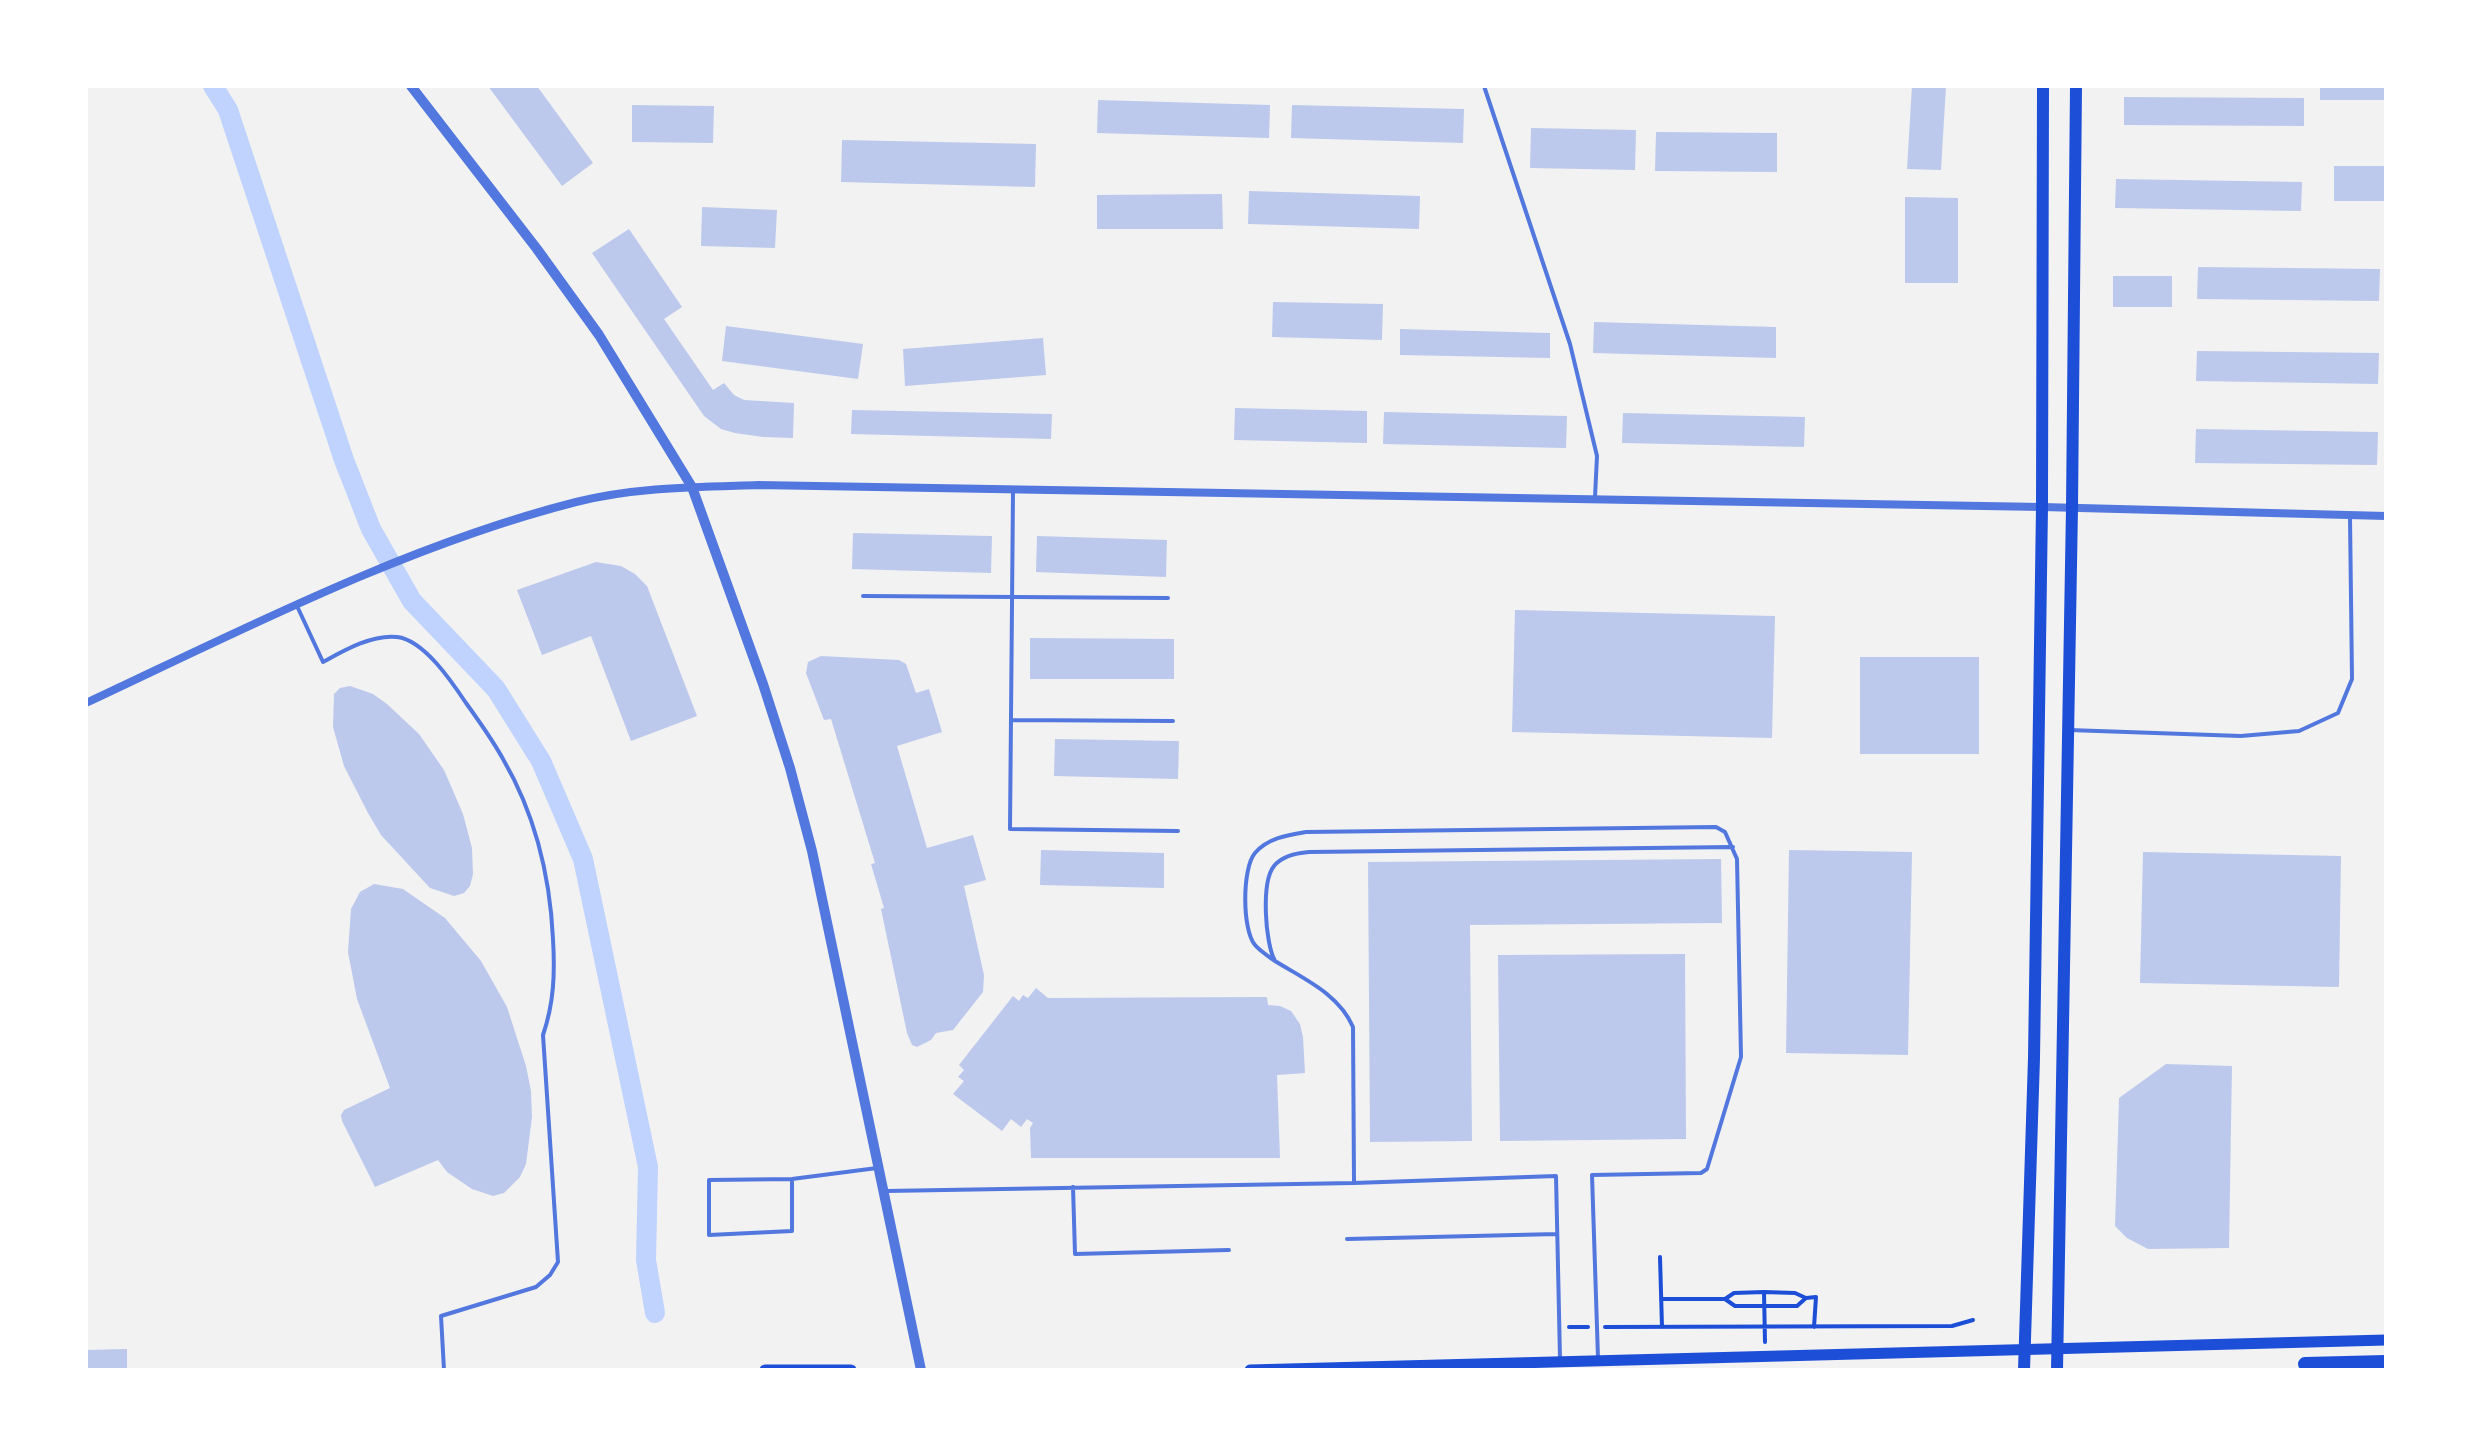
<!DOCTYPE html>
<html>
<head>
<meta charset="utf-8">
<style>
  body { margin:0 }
  #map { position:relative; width:2472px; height:1456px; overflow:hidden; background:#f2f2f2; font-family:"PT Sans",sans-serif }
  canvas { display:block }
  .frame { position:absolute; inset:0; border:88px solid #fff; pointer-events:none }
</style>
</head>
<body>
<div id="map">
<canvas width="2472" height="1456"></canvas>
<div class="frame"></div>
</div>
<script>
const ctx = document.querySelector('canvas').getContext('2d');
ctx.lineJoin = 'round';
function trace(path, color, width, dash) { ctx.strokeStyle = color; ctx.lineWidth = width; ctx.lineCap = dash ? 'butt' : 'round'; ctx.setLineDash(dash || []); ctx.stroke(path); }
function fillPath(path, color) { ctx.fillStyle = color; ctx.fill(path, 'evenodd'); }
trace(new Path2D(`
  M213 86 228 110 344 460 371 529 412 601 496 689 541 761 583 859 648 1167 646 1260 655 1313`), '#bfd3fe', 20);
fillPath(new Path2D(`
  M488 86H537L593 163 562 186Z
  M1912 86H1946L1941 170 1907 169Z
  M2320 86H2386V100H2320Z
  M2124 97 2304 98V126L2124 125Z
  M1098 100 1270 105 1269 138 1097 133Z
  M632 105 714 106 713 143 632 142Z
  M1292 105 1464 109 1463 143 1291 138Z
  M1531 128 1636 130 1635 170 1530 168Z
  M1656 132 1777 133V172L1655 171Z
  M842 140 1036 144 1035 187 841 182Z
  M2334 166H2386V201H2334Z
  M2116 179 2302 182 2301 211 2115 208Z
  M1249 191 1420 196 1419 229 1248 224Z
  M1222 194 1223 229H1097V195Z
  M1905 197 1958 198V283H1905Z
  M702 207 777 210 775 248 701 246Z
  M629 229 682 307 664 319 713 390 724 383 734 395 744 400 794 403 793 438 763 437 735 433 721 429 704 416 592 253Z
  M2198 267 2380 269 2379 301 2197 299Z
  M2113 276H2172V307H2113Z
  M1273 302 1383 304 1382 340 1272 337Z
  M1594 322 1776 327V358L1593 353Z
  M726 326 863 344 858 379 722 361Z
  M1400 329 1550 333V358L1400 355Z
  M1043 338 1046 375 905 386 903 349Z
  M2197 351 2379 353 2378 384 2196 381Z
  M1235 408 1367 411V443L1234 440Z
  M852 410 1052 414 1051 439 851 434Z
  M1384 412 1567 416 1566 448 1383 444Z
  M1623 413 1805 417 1804 447 1622 443Z
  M2196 429 2378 432 2377 465 2195 463Z
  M853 533 992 536 991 573 852 569Z
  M1037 536 1167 540 1166 577 1036 572Z
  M596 562 621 566 635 574 647 586 697 716 631 741 591 636 542 655 517 590Z
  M1515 610 1775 616 1772 738 1512 732Z
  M1030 638 1174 639V679H1030Z
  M821 656 899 660 906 664 916 693 929 689 942 732 897 746 927 848 973 835 986 880 964 886 984 975 983 992 953 1030 936 1033 931 1040 917 1047 912 1045 907 1033 881 909 884 908 871 864 875 863 831 719 824 720 806 673 808 662Z
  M1860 657H1979V754H1860Z
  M350 686 373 694 387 704 419 734 444 770 463 814 472 848 473 874 470 886 464 893 454 896 430 888 381 835 368 813 344 766 333 727 334 694 340 688Z
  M1055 739 1179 741 1178 779 1054 776Z
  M1041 850 1164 853V888L1040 885Z
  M1789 850 1912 852 1908 1055 1786 1053Z
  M2143 852 2341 856 2339 987 2140 983Z
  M1721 859 1722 923 1470 925 1472 1141 1370 1142 1368 862Z
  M374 884 403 889 445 918 481 961 507 1007 526 1066 531 1091 532 1117 526 1164 520 1177 504 1193 493 1196 472 1189 447 1172 438 1160 375 1187 342 1121 341 1115 344 1110 390 1088 357 999 348 952 351 909 360 892Z
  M1685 954 1686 1139 1500 1141 1498 955Z
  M1036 988 1048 998 1267 997 1268 1005 1280 1006 1291 1011 1300 1024 1303 1037 1305 1073 1277 1075 1280 1158H1031L1030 1128 1033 1123 1027 1119 1021 1127 1011 1119 1002 1131 953 1094 964 1081 958 1077 964 1070 959 1065 1013 996 1019 1001 1023 995 1028 998Z
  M2166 1064 2232 1066 2229 1248 2148 1249 2127 1238 2115 1226 2119 1098Z
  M127 1349V1370H86V1350Z`), '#bdc9ec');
trace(new Path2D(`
  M1660 1257 1662 1327
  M1764 1292 1795 1293 1806 1298 1797 1306H1735L1725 1299 1734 1293Z
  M1764 1292 1765 1342
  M1806 1298 1816 1297 1814 1327
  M1661 1299H1725
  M1569 1327H1588
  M1605 1327 1952 1326 1973 1320`), '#1d4ed8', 4);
trace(new Path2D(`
  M1484 86 1570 344 1597 456 1595 497
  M1013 492 1010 829 1178 831
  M863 596 1168 598
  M297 606 323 662C343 651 372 634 397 637 424 640 452 682 466 703 479 721 492 739 503 759 535 814 550 876 553 939 555 973 554 1003 543 1035L558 1262 550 1275 536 1287 441 1316 444 1370
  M1011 720 1173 721
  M2069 730 2241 736 2299 731 2338 713 2352 679 2350 517
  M1275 961C1268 956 1260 951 1255 945 1242 930 1242 868 1255 853 1268 838 1288 835 1306 832L1716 827 1725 832 1737 859 1741 1057 1707 1169 1701 1173 1592 1175 1598 1358
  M792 1179V1231L709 1235V1180L792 1179 877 1168
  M1073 1187 1075 1254 1229 1250
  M886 1191 1354 1183
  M1347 1239 1557 1234
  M1560 1358 1556 1176 1354 1183 1353 1027C1339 994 1304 979 1275 961 1265 943 1261 882 1274 866 1282 856 1297 853 1309 852L1733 847`), '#5277de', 4);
trace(new Path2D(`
  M86 703C244 629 407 545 576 502 635 487 698 487 758 485L2042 507 2386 516`), '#5277de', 8);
trace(new Path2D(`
  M411 86 537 249 599 335 692 487 763 684 790 768 812 851 921 1370`), '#5277de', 10);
trace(new Path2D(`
  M765 1370H851
  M1250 1370 2386 1340`), '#1d4ed8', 11);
trace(new Path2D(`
  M2024 1370 2034 1058 2042 507 2043 86
  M2057 1370 2072 508 2076 86`), '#1d4ed8', 12);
trace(new Path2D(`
  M2305 1364 2386 1362`), '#1d4ed8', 14);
</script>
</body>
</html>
